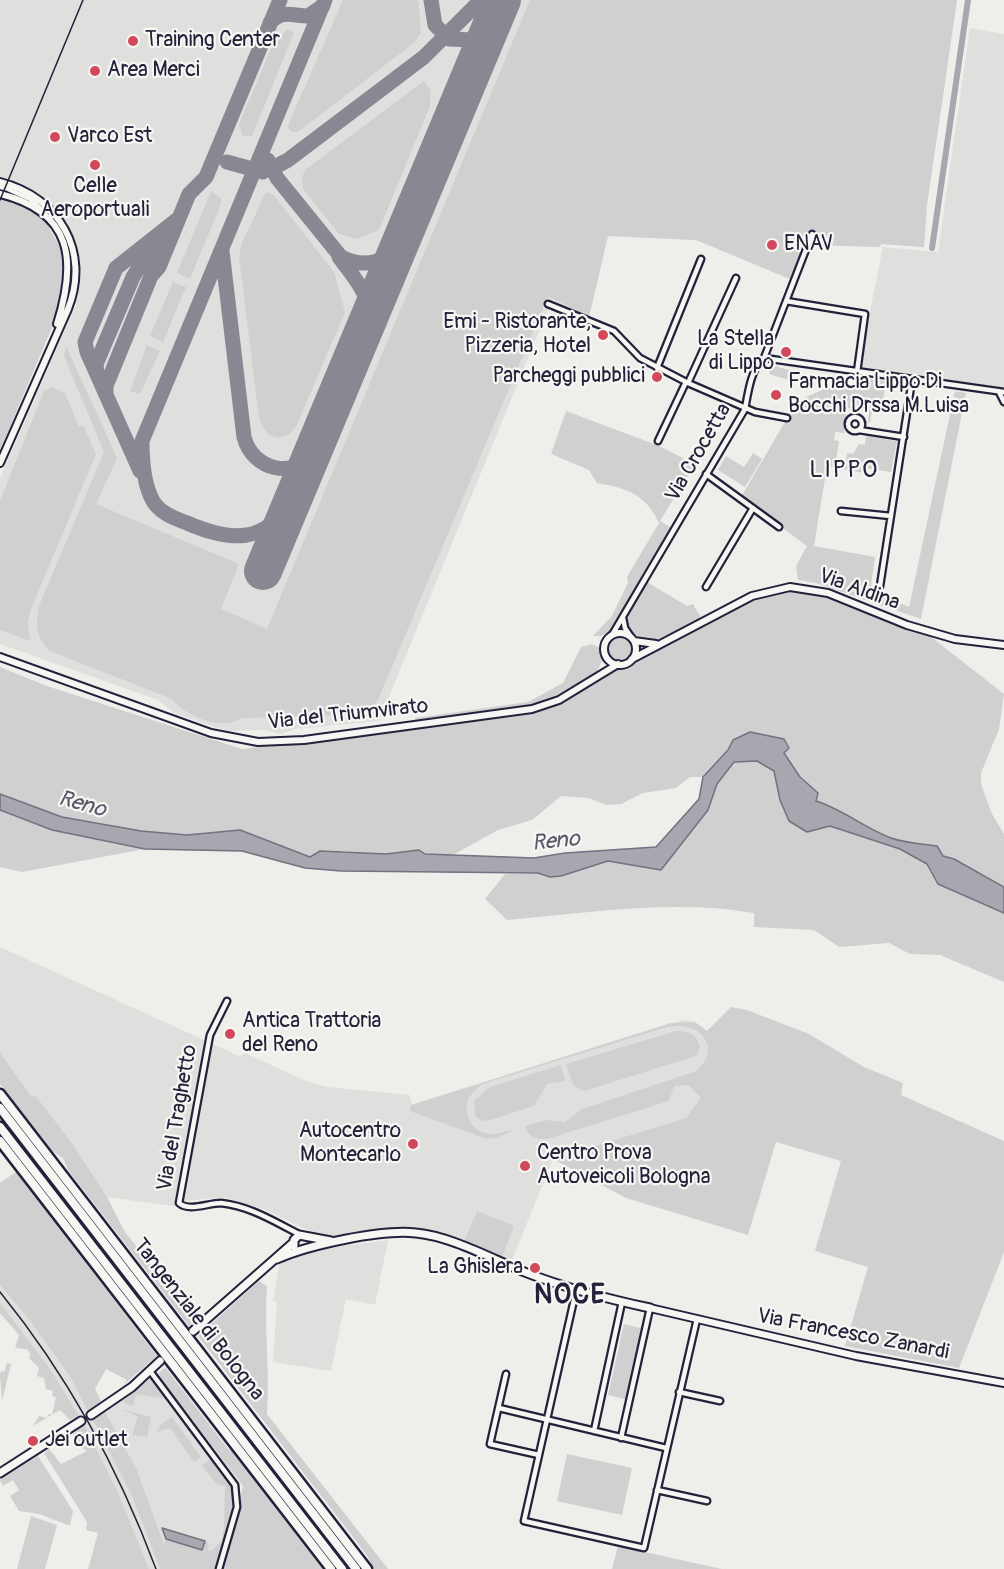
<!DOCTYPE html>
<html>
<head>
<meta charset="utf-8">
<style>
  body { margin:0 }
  canvas { display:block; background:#eeeeeb }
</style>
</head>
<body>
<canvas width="1004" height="1569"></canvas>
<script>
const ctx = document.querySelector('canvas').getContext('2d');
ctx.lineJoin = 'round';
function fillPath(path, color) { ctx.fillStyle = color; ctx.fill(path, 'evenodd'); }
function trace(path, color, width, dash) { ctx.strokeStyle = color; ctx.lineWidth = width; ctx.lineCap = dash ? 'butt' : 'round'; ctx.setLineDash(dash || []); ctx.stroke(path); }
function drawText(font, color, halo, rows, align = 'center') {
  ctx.font = font + ' Pangolin,sans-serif'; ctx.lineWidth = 4.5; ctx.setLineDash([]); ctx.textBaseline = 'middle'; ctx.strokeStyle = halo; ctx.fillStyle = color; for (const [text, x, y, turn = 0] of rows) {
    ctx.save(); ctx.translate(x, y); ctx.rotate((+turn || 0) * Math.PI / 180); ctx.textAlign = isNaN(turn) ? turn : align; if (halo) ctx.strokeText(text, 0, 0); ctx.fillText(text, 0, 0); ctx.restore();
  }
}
fillPath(new Path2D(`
  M0 0H957L927 205 924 247 881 244 880 247 816 245 819 237 811 233 790 279 696 240 608 236 589 317 552 300 379 721 295 729 281 734 265 730 229 731 215 727 174 713 158 700 0 644V478L76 305 81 272 75 241 57 210 40 194 0 179Z
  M970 28 1004 34V390L858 370 883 247 938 252Z
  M0 947 239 1056 245 1053 306 1081 328 1087 410 1095 412 1105 684 1020 695 1022 707 1031 713 1076 694 1111 687 1118 553 1159 512 1260 435 1231 417 1228H384L334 1236 318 1235 263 1209 225 1197 184 1201 173 1206 107 1197 72 1143 35 1095 32 1098 0 1053Z
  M388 1240 375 1305 346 1299 331 1371 273 1362 277 1302 273 1301 279 1266 286 1259 315 1250Z
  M0 1268 98 1403 88 1411 93 1420 108 1417 105 1412 150 1379 225 1477V1520L214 1569H135L80 1431 84 1425 79 1416 69 1420 44 1371 8 1320 0 1313Z`), '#dfdfde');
fillPath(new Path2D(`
  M343 0H418L421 32 415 42 298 132H292L288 128 289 123Z
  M530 0H957L927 205 924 247 881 244 880 247 816 245 819 237 811 233 790 279 696 240 608 236 589 317 548 296 378 700 371 708 358 715 241 718C222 732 186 716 172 699L50 651C36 636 35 626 39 606L104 452 64 356 66 346 117 458 96 504 239 564 221 609 267 629Z
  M287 29 294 33 252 136H243L239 126 241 119 271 49Z
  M424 81 430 89V106L379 230 357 239 339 234 303 189 302 177 306 169Z
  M211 191 221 198V204L190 279 177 273Z
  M266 192 273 194 334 272 345 312 296 427C282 445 265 439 259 418L239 257 241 245Z
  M0 197 32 208 44 219 61 249 64 284 56 318 0 450Z
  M173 282 186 287 163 342 150 336Z
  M147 345 160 351 140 394 130 391Z
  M772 365 795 372 792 381 769 374Z
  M861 378 900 383 905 391 885 388 882 408 873 407 870 422H868L869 411 847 408 844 433 835 432 834 440 839 441 836 460 846 462 847 453 853 454 859 444 865 445 866 436 897 441 891 472 865 468 864 473 827 466 814 546 875 557 871 585 884 592V596L909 607 955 391 966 393 921 619 816 583 798 580 796 566 807 546 741 497 789 415 791 404 833 385 859 389Z
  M52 387 65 393 79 427 83 425 96 454 31 609 28 622 30 641 0 630V501L44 391Z
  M566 411 659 446 695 464 660 521 670 527 668 531 638 582 615 628 601 636H593L612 616 628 583 627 577 659 523C646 494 626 488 597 483L589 470 551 454Z
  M753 453 762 459 745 487 718 470 726 456 744 467Z
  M647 582 687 606 693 604 700 616 699 621 656 640 638 639 628 628V616Z
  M771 587H800L833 594 912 622 1004 694 999 729 981 773V784L992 814 1004 834V887L954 859 943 856 937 846C922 844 905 843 891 838 864 828 842 809 816 801L818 793 800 777 784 753 733 740 728 750 703 777H690L676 788 643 793 621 804 607 805 588 798 561 796 532 820 498 830 453 855 425 854 419 850 386 854 342 851 310 857 240 830 187 835 141 831 62 817 0 794V667L47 686 242 749 522 714 549 708 612 672 629 666 724 607Z
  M608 648a12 12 0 1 1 24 0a12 12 0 1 1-24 0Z
  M592 644 600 648 603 658 597 672 541 704 415 721V718L528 702 563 683 581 647Z
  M757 761 774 771 780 800 807 832 830 826 900 849 927 864 938 884 1004 912V982L940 955 910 954 889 943 839 947 814 930 754 927V913C673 899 588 913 507 920L485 899 505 874 538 873 550 877 608 861 661 870 708 810 717 784 734 762Z
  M0 810 52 830 145 849 22 872 0 867Z
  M731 1007 747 1010 809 1034 864 1067 903 1083 901 1095 1004 1141V1252L959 1368 845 1346 868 1267 815 1251 841 1161 776 1142 748 1235 626 1198 553 1159 686 1118 701 1098 689 1085 674 1086 669 1101 547 1139C537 1140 528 1137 525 1126L547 1120 565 1122 582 1109 694 1072C725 1050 700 1019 667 1027L482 1084 469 1097C462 1113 471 1132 490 1134 498 1134 506 1131 514 1130L496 1138 487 1139 410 1111 411 1105 671 1023 695 1022 707 1031Z
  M676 1031C688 1030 698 1035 700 1048L696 1056 584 1091 573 1085 566 1064Z
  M0 1053 32 1097 35 1095 72 1143 107 1197 125 1232 197 1321 189 1326 68 1170 63 1158 52 1151 0 1084Z
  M561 1065 565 1081 547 1084 534 1106 487 1121 480 1120 475 1116 474 1101 490 1087Z
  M16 1172 157 1356 121 1387 127 1380 106 1369 95 1389 101 1401 88 1411 70 1376 25 1314 0 1285V1183Z
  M477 1211 514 1226 502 1257 464 1242Z
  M259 1281 267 1286C264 1329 270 1371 267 1414L388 1569H374L366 1554 198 1336Z
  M0 1303 48 1366 79 1416 70 1420 60 1410 33 1426 39 1416 47 1418 48 1414 52 1415 56 1397 52 1396 53 1391 46 1389 44 1378 37 1376 39 1368 29 1358 30 1353 27 1349 15 1348 19 1335 0 1313Z
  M624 1324 644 1329 628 1400 608 1395Z
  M7 1363 11 1364 2 1401 0 1375 1 1371 4 1372Z
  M165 1367 229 1450 231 1449 323 1569H222L243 1486 161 1379 159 1373Z
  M150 1379 166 1399 136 1394 133 1406 125 1403 124 1400Z
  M122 1409 151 1417 147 1437 132 1435 138 1417Z
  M105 1412 136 1468 164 1545 166 1539 202 1550 205 1541 209 1543 208 1551H211L221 1541 224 1526 225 1486 216 1484 202 1465 212 1458C219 1467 227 1476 231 1486 239 1506 222 1548 215 1569H160L132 1496 93 1420Z
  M172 1417 201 1457 194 1462 170 1428 157 1432 160 1425Z
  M84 1425 117 1490 149 1569H88L98 1533 86 1530 87 1523 84 1517 44 1453 49 1449 61 1464 87 1451 82 1448 73 1434Z
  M567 1454 632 1468 622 1515 557 1501Z
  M38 1456 73 1511 70 1526 39 1514 19 1511 10 1496 19 1490 13 1480 3 1486 0 1480Z
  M31 1516 57 1525 45 1569H17Z
  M618 1546 717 1568 722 1569H612Z`), '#d0d0d1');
const water = new Path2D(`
  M750 732 784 739 789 748 784 753 800 777 818 793 816 801C842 809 865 828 891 838 905 843 922 844 937 846L943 856 954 859 1004 887V913L938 884 927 864 900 849 830 826 807 832 789 821 780 800 774 771 757 761 734 762 717 784 708 810 661 870 608 861 561 876 550 877 538 873 341 871 305 868 242 851 145 849 52 830 0 810V794L62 817 141 831 187 835 240 830 310 857 320 851 386 854 419 850 425 854 534 858 565 853 656 847 699 799 703 777 728 750 733 740Z
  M162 1528 205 1541 202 1550 166 1539Z`);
fillPath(water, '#a7a7af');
trace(water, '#727281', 1.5);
trace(new Path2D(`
  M932 248 968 0`), '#a7a7af', 6);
trace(new Path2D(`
  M431 0 435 25 449 39 474 40 492 24
  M270 23C282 9 292 16 308 16L323 6
  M268 160 277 178 341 257C365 269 389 263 402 239
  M227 162 263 172
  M255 171 271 169 288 160 424 57 481 0
  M222 251 244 437C252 470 297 482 314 449
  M339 257C355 279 374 297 366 325
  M97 373 96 364 133 277 138 269 167 246
  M106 395V386L151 276 159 267 189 194 206 177 280 0
  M140 471 87 352 85 342 116 268 178 219
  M293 501C263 544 231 542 187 523 174 518 160 513 153 501 144 485 142 459 142 441L325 0`), '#888893', 15);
trace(new Path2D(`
  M263 571 502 0`), '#888893', 38);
const minor = new Path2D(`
  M0 187 10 189
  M8 189 30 199 43 211
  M786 301 865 314 857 372
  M548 304 614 331 640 358 688 383 755 412 787 418
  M764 358 1004 392
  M657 368 701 259
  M688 383 736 278
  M999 392 1004 402
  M848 424a7 7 0 1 1 14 0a7 7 0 1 1-14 0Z
  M859 430 904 437
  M658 441 686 382
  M706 474 779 527
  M841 511 891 516
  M880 586 912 380
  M706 587 753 508
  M623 618 625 628 631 637
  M612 635 745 409C748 393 751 368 764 358L812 234
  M227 1001 210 1035 179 1203C189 1212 208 1203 221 1203 250 1206 275 1222 301 1235
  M576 1291 524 1521 644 1548 697 1319
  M150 1371 235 1485 237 1507 219 1569
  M506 1374 490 1444 539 1455
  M679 1392 720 1401
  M499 1408 666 1448
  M594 1431 622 1302
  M621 1438 650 1308
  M657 1490 707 1501`);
const tertiary = new Path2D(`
  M0 182C59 197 91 251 68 309L0 463
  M0 194C73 212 77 261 57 324
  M604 649a16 16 0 1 1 32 0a16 16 0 1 1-32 0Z
  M634 641 656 644
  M0 657 211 733 258 742 304 740 532 709 559 700 618 664
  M632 659 752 596 790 587 828 593 907 625 955 639 1004 645
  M650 1308 856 1356 1004 1383`);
const secondary = new Path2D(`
  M294 1246V1240L299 1235 331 1241
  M277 1259C308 1245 382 1229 416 1233 451 1236 494 1260 527 1273 568 1289 608 1299 650 1308
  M193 1331 293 1243
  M91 1415 132 1387 160 1361
  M0 1473 81 1421`);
const motorway = new Path2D(`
  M0 1094 367 1569
  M0 1108 356 1569
  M0 1127 342 1569
  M0 1141 331 1569`);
trace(minor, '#22223b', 9);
trace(tertiary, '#22223b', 10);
trace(secondary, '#22223b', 11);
trace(motorway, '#22223b', 13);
trace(minor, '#f6f6f2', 4.5);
trace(tertiary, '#f6f6f2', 6);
trace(secondary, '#f6f6f2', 7);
trace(motorway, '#f6f6f2', 8);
trace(new Path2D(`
  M0 200 83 0
  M0 1292C69 1377 118 1467 156 1569`), '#22223b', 1.5);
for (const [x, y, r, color] of [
  [133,41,6,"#d1495b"],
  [95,71,6,"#d1495b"],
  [55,137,6,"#d1495b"],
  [95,165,6,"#d1495b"],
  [772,245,6,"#d1495b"],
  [603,335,6,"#d1495b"],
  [786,352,6,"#d1495b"],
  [657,377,6,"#d1495b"],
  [776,395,6,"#d1495b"],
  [230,1034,6,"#d1495b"],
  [413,1144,6,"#d1495b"],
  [525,1166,6,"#d1495b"],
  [535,1268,6,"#d1495b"],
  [33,1441,6,"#d1495b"]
]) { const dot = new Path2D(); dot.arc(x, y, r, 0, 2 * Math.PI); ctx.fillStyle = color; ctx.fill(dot); trace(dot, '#f6f6f2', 2); }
drawText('21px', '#22223b', '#f6f6f2', [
  ["Training Center",145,41],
  ["Area Merci",107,71],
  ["Varco Est",67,137],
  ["Celle",95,187,"center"],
  ["Aeroportuali",95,211,"center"],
  ["ENAV",784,245],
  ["Emi - Ristorante,",591,323,"right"],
  ["Pizzeria, Hotel",591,347,"right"],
  ["La Stella",774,340,"right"],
  ["di Lippo",774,364,"right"],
  ["Parcheggi pubblici",645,377,"right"],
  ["Farmacia Lippo Di",788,383],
  ["Bocchi Drssa M.Luisa",788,407],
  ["Antica Trattoria",242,1022],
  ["del Reno",242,1046],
  ["Autocentro",401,1132,"right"],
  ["Montecarlo",401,1156,"right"],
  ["Centro Prova",537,1154],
  ["Autoveicoli Bologna",537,1178],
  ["La Ghislera",523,1268,"right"],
  ["Jei outlet",45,1441]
], 'left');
drawText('21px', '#22223b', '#f6f6f2', [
  ["Via Crocetta",699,453,-60],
  ["Via Aldina",859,590,20],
  ["Via del Triumvirato",348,715,-6],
  ["Via del Traghetto",178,1118,-80],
  ["Tangenziale di Bologna",198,1320,52],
  ["Via Francesco Zanardi",853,1335,11]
]);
drawText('italic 22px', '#575769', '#f6f6f2', [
  ["Reno",82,805,15],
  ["Reno",556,842,-6]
]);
ctx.letterSpacing = '1.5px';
drawText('24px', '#22223b', '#f6f6f2', [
  ["LIPPO",844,471]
]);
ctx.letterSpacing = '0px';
ctx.letterSpacing = '1.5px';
drawText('bold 27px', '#22223b', '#f6f6f2', [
  ["NOCE",570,1296]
]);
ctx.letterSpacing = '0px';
</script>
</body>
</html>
